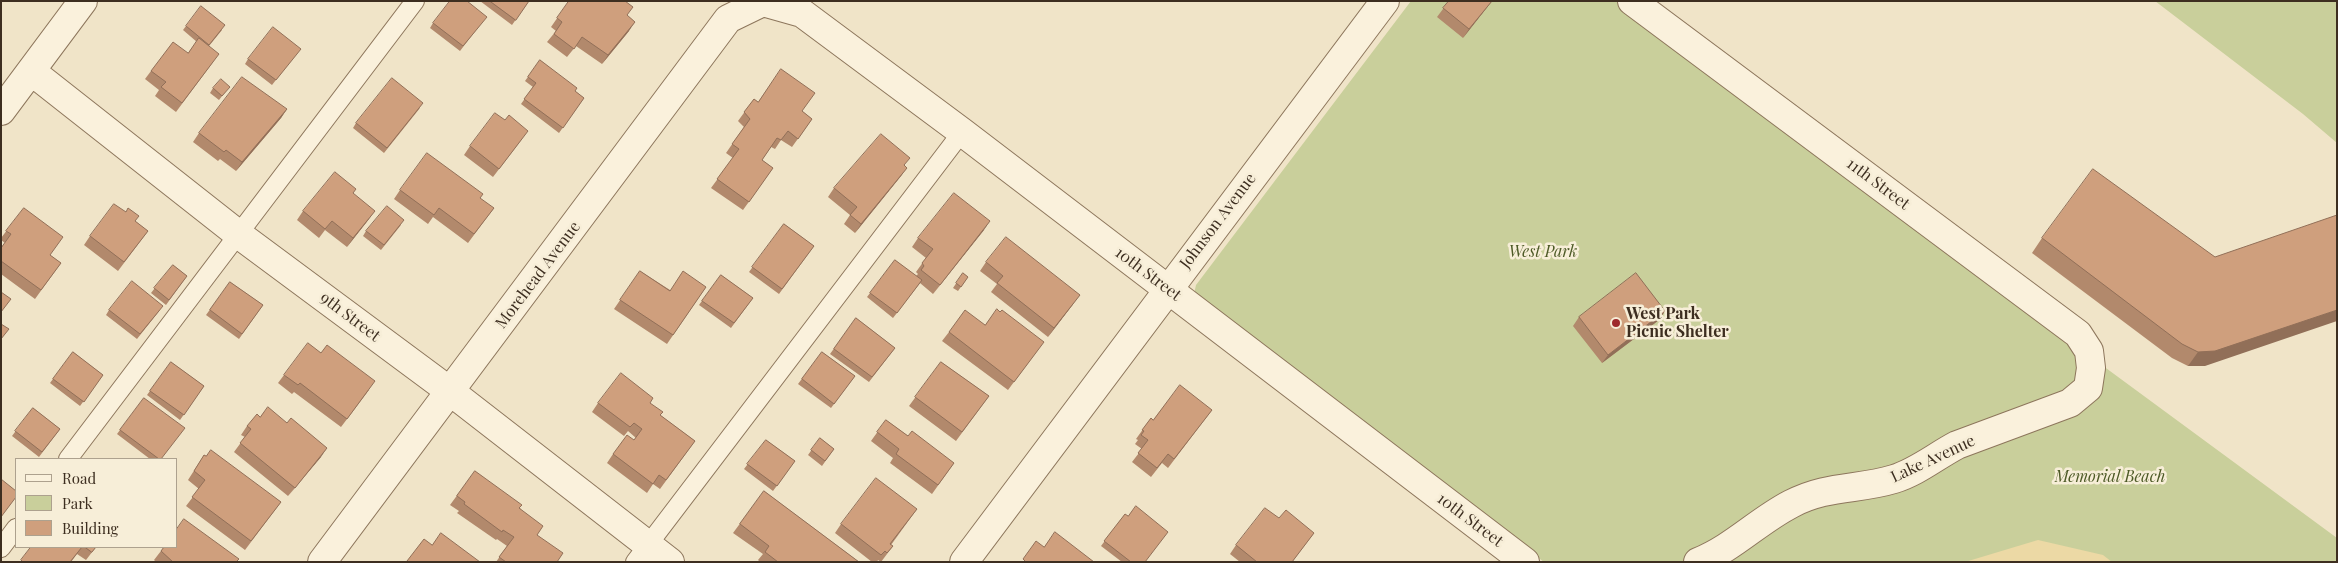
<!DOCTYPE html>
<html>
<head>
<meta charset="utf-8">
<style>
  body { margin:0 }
  #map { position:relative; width:2338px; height:563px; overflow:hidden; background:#f0e4c8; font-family:"Playfair Display",serif }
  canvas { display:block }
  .frame { position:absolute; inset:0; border:2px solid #3d2e20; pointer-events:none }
  .legend { position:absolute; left:15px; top:458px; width:162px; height:90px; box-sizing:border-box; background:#f7eed8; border:1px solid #ada18e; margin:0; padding:6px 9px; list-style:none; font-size:15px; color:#3d2e20 }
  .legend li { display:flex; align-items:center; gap:10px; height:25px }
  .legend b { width:25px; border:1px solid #ada18e }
</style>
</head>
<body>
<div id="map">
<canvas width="2338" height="563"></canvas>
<div class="frame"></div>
<ul class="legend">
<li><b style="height:6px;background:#faf1dc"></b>Road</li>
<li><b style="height:14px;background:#c9cf9b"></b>Park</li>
<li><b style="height:14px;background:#cf9f7d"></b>Building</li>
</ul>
</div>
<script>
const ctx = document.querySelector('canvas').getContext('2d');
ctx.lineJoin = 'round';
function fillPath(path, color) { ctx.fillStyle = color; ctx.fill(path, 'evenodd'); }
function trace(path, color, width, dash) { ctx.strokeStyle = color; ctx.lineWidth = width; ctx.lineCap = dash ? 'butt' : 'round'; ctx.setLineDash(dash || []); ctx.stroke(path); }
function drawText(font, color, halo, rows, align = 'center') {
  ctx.font = font + ' "Playfair Display",serif'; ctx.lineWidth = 5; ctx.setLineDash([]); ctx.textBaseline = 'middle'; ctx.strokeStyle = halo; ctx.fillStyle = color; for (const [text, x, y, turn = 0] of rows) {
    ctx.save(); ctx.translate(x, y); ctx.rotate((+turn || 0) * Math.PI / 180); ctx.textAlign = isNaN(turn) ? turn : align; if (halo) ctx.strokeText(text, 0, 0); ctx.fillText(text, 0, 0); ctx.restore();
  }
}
fillPath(new Path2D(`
  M1411 1H1623L2095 360 2337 538V562H1544L1197 304 1194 294 1196 285Z
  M2155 1H2337V143L2303 114Z`), '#c9cf9b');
fillPath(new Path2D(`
  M2038 540 2103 555 2112 562H1965Z`), '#ecd9a5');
const service = new Path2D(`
  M68 459 415 1
  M1 548 16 528
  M635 562 962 132`);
const minor = new Path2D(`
  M1632 1 2078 334 2089 351 2091 368 2088 388 2070 403 1957 445C1936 456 1917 472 1894 479 1858 490 1827 485 1791 504 1758 521 1733 548 1698 562
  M31 71 238 234 451 392 670 562
  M1 111 83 1
  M322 562 728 19 763 2 802 13 962 132 1525 562
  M964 562 1385 1`);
trace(service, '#8d765c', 20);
trace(minor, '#8d765c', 30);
trace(service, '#faf1dc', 18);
trace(minor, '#faf1dc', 28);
fillPath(new Path2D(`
  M480 1H529L512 25Z
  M569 1 627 15 629 31 602 64 576 46 567 57 547 42 556 31 551 27Z
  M1449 1H1492L1463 38 1437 17Z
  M483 21 460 51 430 28 433 23Z
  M186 26 222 30 209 46 213 62 176 112 155 96 159 90 145 79 151 71 188 53 197 42 183 30Z
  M297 53 272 85 245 64 248 59Z
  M540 60 575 91 584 98 559 133 521 104 533 87 525 81Z
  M213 88 226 91 219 100 210 93Z
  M754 99 758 102 802 111 812 119 792 147 781 140 775 149 771 147 762 160 773 168 743 210 711 188 733 158 726 153 744 127 738 121Z
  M420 108 384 153 353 128 356 123Z
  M287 109 281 118 236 171 220 159 218 161 193 142 199 133Z
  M522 139 493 177 464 155 470 146Z
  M905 166 901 176 855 233 844 224 850 215 828 197 834 188Z
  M400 190 494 208 468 243 433 217 428 224 394 199Z
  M353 193 369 219 347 247 325 230 319 238 297 220 303 211Z
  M24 208 50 255 61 263 35 299 1 274V248L5 243 1 240V238Z
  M135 221 148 231 118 271 84 245 90 236Z
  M784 224 814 246 779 294 749 272Z
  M401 225 381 250 363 236 366 231Z
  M984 230 933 294 920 283 893 318 867 297 895 260 916 276 918 274 916 272 926 258 912 247 918 238Z
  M2042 238 2215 257 2205 366H2188L2172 358 2032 253Z
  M986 262 1074 303 1048 337 991 292 997 284 980 271Z
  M173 265 187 276 166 305 151 293Z
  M640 271 670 290 706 287 667 344 614 309Z
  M963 273 968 277 958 291 953 288Z
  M721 275 753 298 731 328 699 305Z
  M230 282 263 305 239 339 206 315Z
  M109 310H160L137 339 106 315Z
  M1665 311 1659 320 1602 363 1573 326 1579 317Z
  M856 318 895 348 869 382 830 354Z
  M985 325 1037 351 1008 390 942 341 949 332Z
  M73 352 103 375 80 406 50 383Z
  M822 352 855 376 831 408 798 384Z
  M171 362 204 386 180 420 147 395Z
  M941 362 989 396 956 441 909 406Z
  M284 375 369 390 341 427 294 392 292 394 278 383Z
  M144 398 161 459H150L117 434Z
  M598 403H650L660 415 695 441 660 489 653 484 647 493 607 463 613 454 634 440 636 438 628 431 624 436 592 412Z
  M33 408 60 429 39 457 12 436Z
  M1212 410 1168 468 1162 463 1151 477 1132 462 1142 449 1135 444 1138 440 1136 439 1151 418 1153 420Z
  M260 417 287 423 321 457 288 496 234 452 245 437 241 435 247 426Z
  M886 420 908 436 954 463 932 494 890 463 893 458 871 441Z
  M820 438 834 449 822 466 808 455Z
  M766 440 795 461 773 491 744 469Z
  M204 455 281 502 245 550 186 506 199 489 188 480Z
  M475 471 520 508 537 535 557 562H496L507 546 497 539 496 540 457 513 459 511 450 505Z
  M764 491 859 562H760L758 560 763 554 733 533Z
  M917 509 891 545 893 546 881 562 878 560 877 562H872L835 533 841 524Z
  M1125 514 1145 562H1122L1101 546Z
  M1279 518 1314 533 1292 562H1240L1230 554 1236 545Z
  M31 547H96L86 560 77 554 71 562H20Z
  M164 547 237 562H156L154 560Z`), '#b2896c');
fillPath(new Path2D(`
  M1492 1 1463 38 1469 29Z
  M635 22 629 31 602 64 608 55Z
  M287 109 281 118 236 171 242 162Z
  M907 168 901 176 855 233 861 224Z
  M375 211 369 219 347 247 353 238Z
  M990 221 984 230 933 294 940 285Z
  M1080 295 1074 303 1048 337 1054 328Z
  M2337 310V321L2205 366H2188L2198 352Z
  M1665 311 1659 320 1602 363 1608 355Z
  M327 448 321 457 288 496 295 488Z`), '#916f58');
const building = new Path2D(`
  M450 1H467L487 17 463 46 433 23Z
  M490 1H529L516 20Z
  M569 1H625L633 7 627 15 635 22 608 55 582 37 574 49 554 34 562 22 557 18Z
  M1449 1H1492L1469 29 1443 8Z
  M201 6 225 25 209 45 186 26Z
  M273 27 301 49 276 80 248 59Z
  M199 38 219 54 182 103 161 87 166 82 151 71 173 42 188 53Z
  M540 60 577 88 575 91 584 98 563 128 524 99 536 83 528 77Z
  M781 69 815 93 802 111 812 119 798 139 788 131 781 140 777 138 762 160 773 168 749 202 717 179 739 149 732 144 750 119 744 112 754 99 758 102Z
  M242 77 287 109 242 162 226 150 224 152 199 133Z
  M392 78 423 103 387 148 356 123Z
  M221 79 230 87 222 96 213 88Z
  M495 113 505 120 509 115 528 131 499 169 470 146Z
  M881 134 910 158 904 165 907 168 861 224 850 215 857 207 834 188Z
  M427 153 483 194 480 198 494 208 474 234 439 208 434 215 400 190Z
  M2093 169 2215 257 2337 215V310L2215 351 2198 352 2182 344 2042 238Z
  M335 172 356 189 353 193 375 211 353 238 332 221 325 229 303 211Z
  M954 193 990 221 940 285 921 270 924 266 922 263 933 249 918 238Z
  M114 204 126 212 128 208 139 216 135 221 148 231 124 262 90 236Z
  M387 206 404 220 384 245 366 231Z
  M24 208 63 237 50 255 61 263 41 290 1 261V248L11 234 6 231Z
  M784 224 814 246 782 289 752 267Z
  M1006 237 1080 295 1054 328 997 283 1003 276 986 262Z
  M895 260 922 280 897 313 870 293Z
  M173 265 187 276 169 300 154 288Z
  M640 271 670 291 683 271 706 287 673 335 620 300Z
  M963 273 968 277 961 287 956 283Z
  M1636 273 1665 311 1608 355 1579 317Z
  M721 275 753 298 734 323 702 301Z
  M132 281 163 306 140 334 109 310Z
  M230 282 263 305 242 334 210 310Z
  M1 292 11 299 1 312Z
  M997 309 1000 312 1002 310 1044 342 1014 382 949 332 965 310 985 325Z
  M856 318 895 348 872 377 834 349Z
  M1 324 9 329 1 339Z
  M308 343 321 353 327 345 375 381 347 419 300 383 298 385 284 375Z
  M73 352 103 375 84 402 53 379Z
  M822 352 855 376 834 404 802 379Z
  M171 362 204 386 184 415 150 391Z
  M941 362 989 396 962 432 915 397Z
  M621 373 653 398 650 403 663 412 660 415 695 441 666 480 659 475 653 484 613 454 627 435 634 440 642 429 634 423 630 427 598 403Z
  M1180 385 1212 410 1174 459 1168 454 1157 468 1138 453 1148 440 1141 435 1144 431 1142 430 1151 418 1153 420Z
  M144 398 185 428 161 459H159L120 430Z
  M268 407 287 423 291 418 327 448 295 488 240 443 251 429 247 426 257 414 260 417Z
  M33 408 60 429 42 452 15 431Z
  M886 420 908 436 912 431 954 463 938 485 896 454 899 449 877 432Z
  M820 438 834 449 825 461 811 450Z
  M766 440 795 461 777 486 747 464Z
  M211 450 281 502 251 541 192 497 205 480 194 471 204 455 206 456Z
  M475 471 522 505 519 508 543 526 537 535 563 553 557 562H506L499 557 514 537 503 530 502 532 464 504 465 502 457 496Z
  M876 478 917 509 890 544 893 546 887 553 885 551 881 555 841 524Z
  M1 479 16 491V497L1 517Z
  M764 491 859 562H778L765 552 769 546 740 524Z
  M1136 506 1168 532 1145 562H1131L1104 541 1125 514 1128 516Z
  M1265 508 1279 518 1286 510 1314 533 1292 562H1257L1236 545Z
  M184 519 239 559 236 562H173L161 551 164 547H176V530Z
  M1055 532 1094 562H1026L1023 559 1036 541 1044 547Z
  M441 533 480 562H409L407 561 424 539 432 545Z
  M31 547H82L70 562H23L21 560Z
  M85 547H96L92 552Z`);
fillPath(building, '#cf9f7d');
trace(building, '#916f58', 1);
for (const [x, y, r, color] of [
  [1616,323,5,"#9e2a2b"]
]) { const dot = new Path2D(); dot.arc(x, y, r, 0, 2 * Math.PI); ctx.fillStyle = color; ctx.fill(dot); trace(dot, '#f7eed8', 2); }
drawText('16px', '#3d2e20', '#f7eed8', [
  ["11th Street",1878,184,37],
  ["Johnson Avenue",1218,221,-53],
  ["10th Street",1148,274,37],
  ["Morehead Avenue",538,275,-53],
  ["9th Street",350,317,37],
  ["Lake Avenue",1933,459,-25],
  ["10th Street",1470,520,37]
]);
drawText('italic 16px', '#4d5a26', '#f7eed8', [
  ["West Park",1543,252],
  ["Memorial Beach",2110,477]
]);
drawText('bold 16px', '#3d2e20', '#f7eed8', [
  ["West Park",1626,314],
  ["Picnic Shelter",1626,332]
], 'left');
</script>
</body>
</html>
